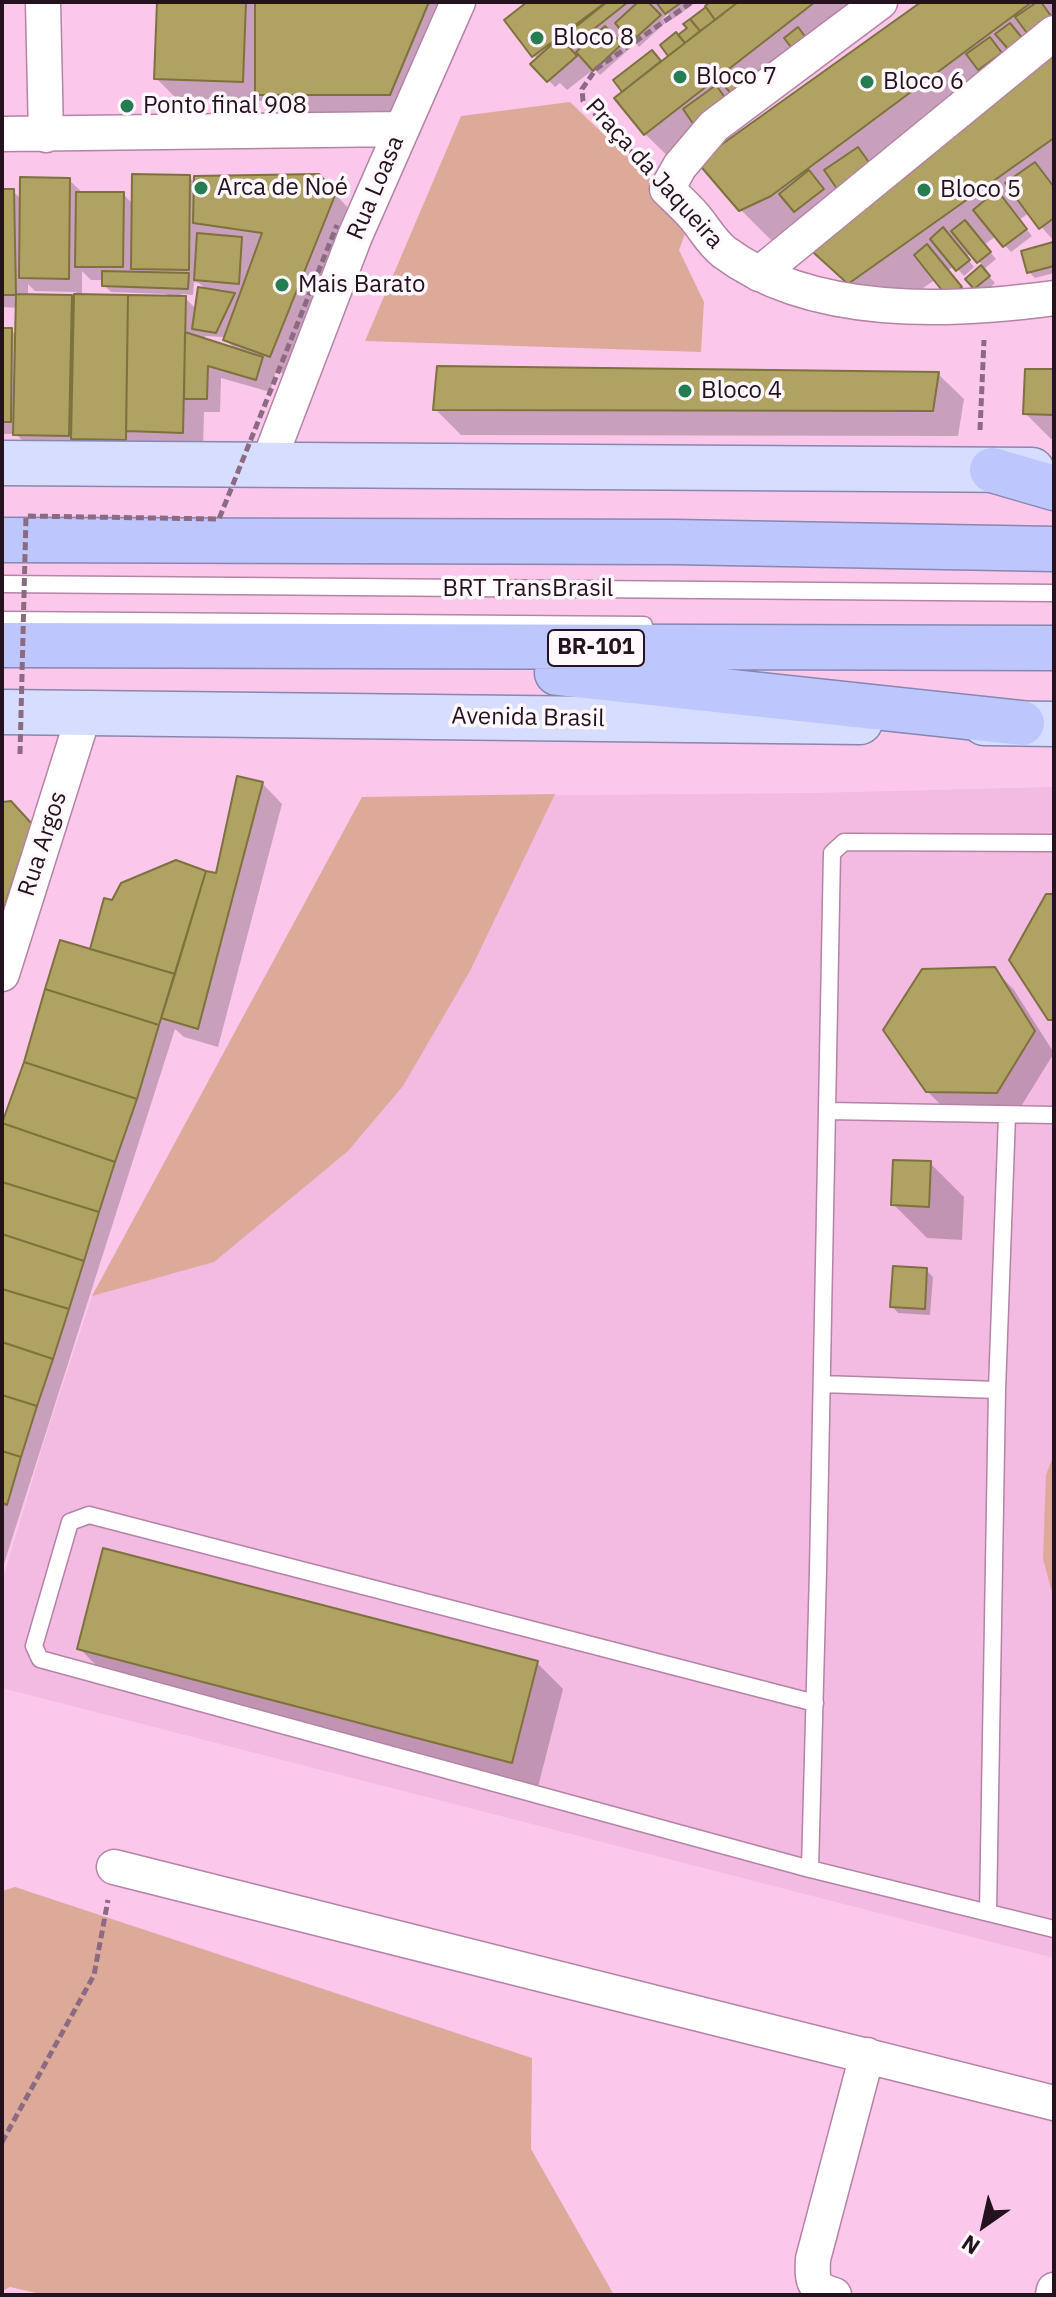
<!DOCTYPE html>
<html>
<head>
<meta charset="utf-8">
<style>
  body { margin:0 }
  #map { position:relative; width:1056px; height:2297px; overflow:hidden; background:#fbc8ec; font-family:"IBM Plex Sans",sans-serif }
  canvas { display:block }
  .frame { position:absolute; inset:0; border:4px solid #24131f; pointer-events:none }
  .north { position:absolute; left:944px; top:2185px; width:80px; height:80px; -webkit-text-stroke:6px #fff9fd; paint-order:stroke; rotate:214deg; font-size:22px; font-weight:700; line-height:32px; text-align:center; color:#24131f }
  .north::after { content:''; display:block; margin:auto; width:28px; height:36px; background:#24131f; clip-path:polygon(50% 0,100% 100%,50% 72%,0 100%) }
</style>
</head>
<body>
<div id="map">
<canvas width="1056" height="2297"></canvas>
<div class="frame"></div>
<div class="north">N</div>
</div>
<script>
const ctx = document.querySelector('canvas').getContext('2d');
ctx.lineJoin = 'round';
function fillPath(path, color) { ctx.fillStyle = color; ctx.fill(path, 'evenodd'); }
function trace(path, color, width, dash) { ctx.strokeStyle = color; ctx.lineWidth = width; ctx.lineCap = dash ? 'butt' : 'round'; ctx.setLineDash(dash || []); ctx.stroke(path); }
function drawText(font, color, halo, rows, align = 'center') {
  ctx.font = font + ' "IBM Plex Sans",sans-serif'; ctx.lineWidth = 7; ctx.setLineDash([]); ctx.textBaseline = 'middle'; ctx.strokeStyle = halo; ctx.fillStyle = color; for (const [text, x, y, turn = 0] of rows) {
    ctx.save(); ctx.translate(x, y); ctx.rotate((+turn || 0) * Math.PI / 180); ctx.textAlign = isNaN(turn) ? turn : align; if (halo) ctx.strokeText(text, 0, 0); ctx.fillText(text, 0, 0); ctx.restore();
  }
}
fillPath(new Path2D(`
  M1054 787V1958L2 1688V1582L43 1445 92 1296 362 797 813 793Z`), '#f3bae2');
fillPath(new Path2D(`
  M570 102 691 218 679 250 704 302 701 352 365 341 461 116Z
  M555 794 470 971 403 1086 348 1151 214 1262 92 1296 362 797Z
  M1054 1454V1600L1043 1559 1046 1475Z
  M15 1887 532 2058 531 2149 614 2295H45L10 2287 2 2291V1891Z`), '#ddaa9a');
fillPath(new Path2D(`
  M159 2H463L416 120H282L264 101 176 98 156 78Z
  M531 2H696L673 19 668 14 662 19 665 23 639 47 633 40 623 48 627 51 600 75 594 69 567 90 560 83 555 87 533 64 538 60 507 20Z
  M714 2H892L679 167 645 134 625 92 616 80 659 59 662 64 672 57 663 46 678 37Z
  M924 2H1054V241L1029 213 1019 220 1032 236 1011 252 996 236 984 245 996 259 983 270 995 283 982 294 968 279 983 266 972 253 966 257 974 267 964 276 955 266 948 270 967 294 936 279 883 316 806 243H774L740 209Z
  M318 176 355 215 290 376 276 371 270 392 221 378 220 412H204L203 452 36 454 16 434H2V330H11L17 336 18 308 2 307V191H13L22 200 69 180 84 194H123L133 204 189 177 196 184ZM82 271 91 280H104V285L111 292 166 294V298L82 296ZM194 282 199 283 208 291 197 310 181 294 193 295ZM28 284 35 291 76 292V302L71 297 28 296ZM205 336 223 337 236 350 205 340Z
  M1052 244 1054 273 1035 278 1029 272Z
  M1054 371V439H1051L1025 413Z
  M938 374 964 399 958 436 461 435 435 409Z
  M262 783 282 804 218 1047 184 1037 175 1029 2 1570V1134L113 903 218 876Z
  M2 803 45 839 2 959Z
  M994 969 1014 990 1054 1053 1017 1113 948 1112 927 1091Z
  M930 1163 964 1197 962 1240 927 1238 893 1204Z
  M926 1270 933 1277 930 1315 898 1313 892 1306Z
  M79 1648 537 1663 563 1689 538 1787 105 1674Z`), '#0003');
const building = new Path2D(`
  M157 2H246L243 82 154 79Z
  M255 2H429L390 95H255Z
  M527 2H606L532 57 504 20Z
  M607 2H628L575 44 568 33Z
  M638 2H648L661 15 631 42 615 23Z
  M656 2H682L665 14Z
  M710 2H738L715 20 705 6Z
  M738 2H815L644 135 614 98Z
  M921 2H1032L771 196 739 211 697 162Z
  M1037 2H1041L1051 16 1027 33 1015 17Z
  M706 7 715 20 700 31 690 19Z
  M690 19 700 31 685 43 678 35 687 28 683 24Z
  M1010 23 1023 39 1009 50 995 34Z
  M605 26 622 44 593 71 576 52Z
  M798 27 810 43 796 54 784 38Z
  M676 32 685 43 668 56 660 45Z
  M560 37 577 56 547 82 530 64Z
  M990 37 1002 53 978 70 966 54Z
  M1054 44V138L848 284 803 243Z
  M652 50 661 61 622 92 613 80Z
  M736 70 748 86 734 97 721 82Z
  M716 85 731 106 698 131 683 109Z
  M858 147 876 172 842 196 824 170Z
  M1035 162 1054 187V218L1039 229 1005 183Z
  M809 170 824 189 794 212 779 194Z
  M132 174 190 175 189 270 131 269Z
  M319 174 336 193 270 357 223 340 262 233 193 223 194 176Z
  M20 177 70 178 69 279 19 278Z
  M2 189H14L16 295H2Z
  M997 190 1027 229 1003 247 973 210Z
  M76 192H124L123 267H75Z
  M965 220 991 252 977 263 951 231Z
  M943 227 970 260 956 271 930 239Z
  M197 233 242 237 239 284 194 280Z
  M1053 242 1054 266 1027 273 1021 251Z
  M927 244 962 287 948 298 914 255Z
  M981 265 990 276 974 289 965 279Z
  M102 271 189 273 188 289 102 286Z
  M198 287 235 293 216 333 192 329Z
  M16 294 72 295 69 436 13 435Z
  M74 294 128 295 126 440 71 439Z
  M128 295 186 296 183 433 126 431Z
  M2 328H12L11 422H2Z
  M185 332 263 357 256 380 208 366 207 399H184Z
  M437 366 939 372 933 411 433 410Z
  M1025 369H1054V415L1023 414Z
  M237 776 263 782 198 1029 161 1018 206 871 216 873Z
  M11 801 32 824 2 914V802Z
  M176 860 206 871 175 974 90 949 104 898 112 900 121 883Z
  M1046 894H1054V1020H1048L1009 960Z
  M60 940 175 974 159 1025 45 989Z
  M995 967 1035 1031 997 1093 926 1092 883 1030 922 969Z
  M45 989 159 1025 137 1099 24 1062Z
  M24 1062 137 1099 115 1162 2 1123Z
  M2 1123 115 1162 99 1212 2 1182Z
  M893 1160 931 1161 929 1207 891 1205Z
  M2 1182 99 1212 84 1261 2 1234Z
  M2 1234 84 1261 69 1309 2 1289Z
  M893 1266 927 1268 925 1309 890 1307Z
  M2 1289 69 1309 53 1359 2 1342Z
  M2 1342 53 1359 37 1406 2 1395Z
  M2 1395 37 1406 21 1457 2 1451Z
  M2 1451 21 1457 7 1505 2 1503Z
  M103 1548 538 1661 512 1763 77 1649Z`);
fillPath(building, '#b0a262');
trace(building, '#7d713d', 2);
const lane = new Path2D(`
  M2 584 1054 593
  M2 620 644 625
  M1054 843 844 842 832 853 818 1571 810 1869 1054 1929
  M828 1111 1054 1115
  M822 1384 997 1390
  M810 1869 40 1659 34 1646 70 1522 89 1515 815 1703
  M988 1912 997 1390 1007 1115`);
const street = new Path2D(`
  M43 2 46 135
  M880 2 714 126 680 166 667 189C675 197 685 206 693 215 703 226 711 242 724 252 812 318 950 312 1054 298
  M2 134 401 129
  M759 274 1054 33
  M267 466 355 236 458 2
  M2 974 84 714
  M114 1867 1054 2103
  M834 2295C812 2289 812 2280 813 2259L867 2055
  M1053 2295 1054 2290`);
const primary = new Path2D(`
  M2 463 1032 470
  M2 712 860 722
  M984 723 1054 724`);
const highway = new Path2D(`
  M992 470 1054 488
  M2 540 674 542 1054 549
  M2 645 1054 648
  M557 673 1022 723`);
trace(lane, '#b384a5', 19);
trace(street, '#b384a5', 37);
trace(primary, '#8787af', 47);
trace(highway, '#8787af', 47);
trace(new Path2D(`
  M641 162 583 101 582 89 596 69 692 2
  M980 430 984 340
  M2 2142 94 1975 108 1900`), '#8c6b82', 5, [8, 4]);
trace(lane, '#fff', 16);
trace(street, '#fff', 34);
trace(primary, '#d7ddfe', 44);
trace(highway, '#bdc6fd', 44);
trace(new Path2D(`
  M20 754 26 516 219 519 337 225`), '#8c6b82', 5, [8, 4]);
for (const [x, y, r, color] of [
  [537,38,8,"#257d52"],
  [680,77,8,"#257d52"],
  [867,82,8,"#257d52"],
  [127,106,8,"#257d52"],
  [201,188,8,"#257d52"],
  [924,190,8,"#257d52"],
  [282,285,8,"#257d52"],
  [685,391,8,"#257d52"]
]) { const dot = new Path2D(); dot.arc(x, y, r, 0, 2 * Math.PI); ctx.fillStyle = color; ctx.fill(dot); trace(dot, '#fff9fd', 3); }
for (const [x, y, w] of [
  [596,648,96]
]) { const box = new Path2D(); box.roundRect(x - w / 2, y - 18, w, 36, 6); ctx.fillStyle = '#fff9fd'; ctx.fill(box); trace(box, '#24131f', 2); }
drawText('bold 22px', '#24131f', null, [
  ["BR-101",596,648]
]);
drawText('24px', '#24131f', '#fff9fd', [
  ["Bloco 8",553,38],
  ["Bloco 7",696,77],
  ["Bloco 6",883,82],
  ["Ponto final 908",143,106],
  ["Arca de Noé",217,188],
  ["Bloco 5",940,190],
  ["Mais Barato",298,285],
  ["Bloco 4",701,391]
], 'left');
drawText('24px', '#24131f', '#fff9fd', [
  ["Praça da Jaqueira",654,174,48],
  ["Rua Loasa",376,188,-67],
  ["BRT TransBrasil",528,589],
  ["Avenida Brasil",528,718,1],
  ["Rua Argos",43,844,-72]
]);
</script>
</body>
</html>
